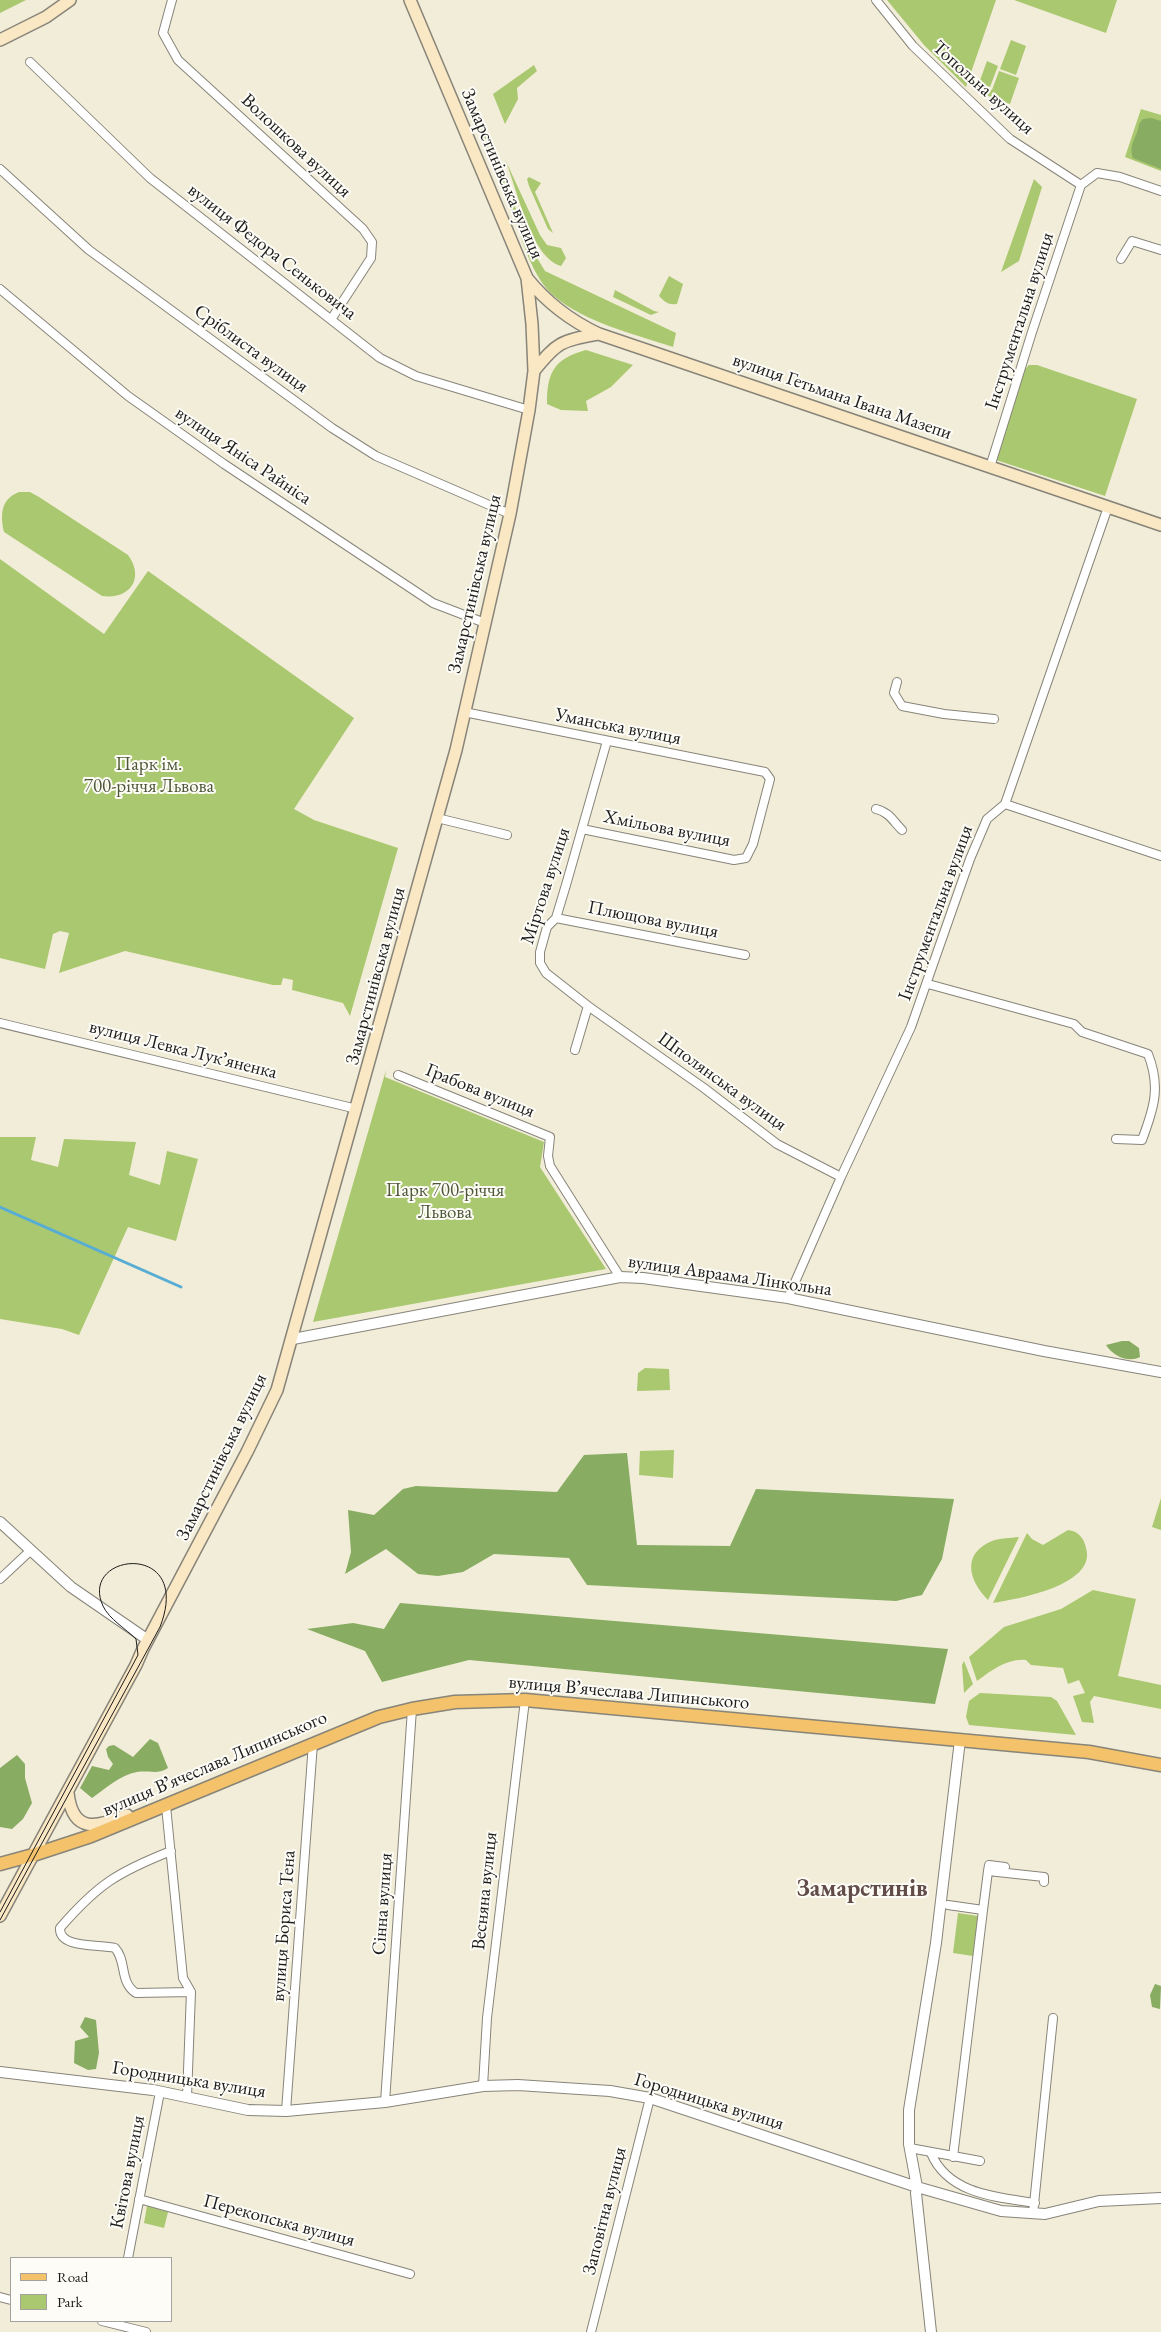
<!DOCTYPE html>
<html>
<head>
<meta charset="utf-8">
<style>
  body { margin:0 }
  #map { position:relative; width:1161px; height:2332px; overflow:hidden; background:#f2edd8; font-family:"EB Garamond",serif }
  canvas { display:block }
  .legend { position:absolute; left:10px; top:2257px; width:162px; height:65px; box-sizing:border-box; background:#fdfcf7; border:1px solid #a3a29f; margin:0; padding:6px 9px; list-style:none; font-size:15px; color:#1c1c1c }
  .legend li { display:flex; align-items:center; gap:10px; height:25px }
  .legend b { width:25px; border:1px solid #a3a29f }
</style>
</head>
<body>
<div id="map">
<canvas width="1161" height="2332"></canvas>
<ul class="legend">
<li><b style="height:6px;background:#f3c26a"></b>Road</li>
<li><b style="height:14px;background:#aac86f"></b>Park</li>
</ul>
</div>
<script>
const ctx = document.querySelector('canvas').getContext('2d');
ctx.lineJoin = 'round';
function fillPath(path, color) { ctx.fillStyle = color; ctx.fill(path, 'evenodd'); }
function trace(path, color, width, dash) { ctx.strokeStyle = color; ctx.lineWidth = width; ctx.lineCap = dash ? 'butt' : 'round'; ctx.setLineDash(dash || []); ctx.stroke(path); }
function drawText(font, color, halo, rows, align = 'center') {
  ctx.font = font + ' "EB Garamond",serif'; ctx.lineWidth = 4; ctx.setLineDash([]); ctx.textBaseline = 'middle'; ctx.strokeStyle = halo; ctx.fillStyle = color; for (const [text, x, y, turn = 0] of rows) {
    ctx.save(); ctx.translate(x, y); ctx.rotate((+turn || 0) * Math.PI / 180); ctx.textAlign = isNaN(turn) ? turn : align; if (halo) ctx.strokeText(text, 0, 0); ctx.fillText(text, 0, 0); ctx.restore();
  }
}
fillPath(new Path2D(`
  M0 0H26L0 13Z
  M887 0H996L966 87 924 45Z
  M1014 0H1117L1106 33Z
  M1011 40 1026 46 1016 75 1000 69Z
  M987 61 998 66 990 87 979 83Z
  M534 65 537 71 517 88 518 99 505 124 493 94Z
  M999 71 1019 78 1010 104 983 94 985 88 992 90Z
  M474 103 507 179 513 202 534 253 545 271 676 333 673 347C634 334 586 323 554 296 532 277 523 241 513 215 498 178 483 142 468 105Z
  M1141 109 1161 115V171L1125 157Z
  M504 157 540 235 547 245 561 248 566 258 561 266C529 256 517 186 504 157Z
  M529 177 541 183 535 192 553 233 548 229 529 186 527 179Z
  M1034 179 1042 187 1019 261 1001 272Z
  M669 276 683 284 677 304C668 305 665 302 659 296Z
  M615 290 654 311 659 312 651 315 613 297Z
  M586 350 633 365 611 387 586 401 588 411 561 410 547 404C547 372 554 359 586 350Z
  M1029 365H1037L1137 399 1105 496 996 460 1024 370Z
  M19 492H30L39 497 128 555C145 578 130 600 102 596L4 532C0 514 1 499 19 492Z
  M0 559 104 634 148 571 354 718 294 809 314 820 398 848 350 1016 343 1003 292 990 293 980 283 978 281 985H273L125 951 59 973 69 933 60 931 53 934 45 969 0 958Z
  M386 1070 385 1077 544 1142 540 1167 606 1269 313 1322Z
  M0 1137H36L31 1160 58 1167 64 1139 136 1142 129 1175 160 1185 167 1151 198 1159 176 1241 128 1227 79 1335 62 1329 0 1319Z
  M645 1368 669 1369 670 1390 637 1391 638 1373Z
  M674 1450 673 1478 639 1475 640 1451Z
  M1161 1498V1530L1152 1527Z
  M1068 1530C1078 1531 1084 1538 1086 1548 1097 1585 1018 1599 993 1603L1027 1533 1032 1539 1043 1545Z
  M1019 1537 988 1600C969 1581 961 1554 992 1541 1000 1538 1011 1538 1019 1537Z
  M1093 1590 1136 1599 1118 1676 1161 1685V1709L1094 1696 1090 1702 1094 1723 1082 1722 1073 1696 1085 1693 1079 1680 1068 1684 1063 1668 1031 1665 1026 1660C1008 1658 992 1670 977 1681L969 1657 1004 1627 1061 1609Z
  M964 1661 973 1684 964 1693 962 1665Z
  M980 1693 1051 1697 1057 1701 1076 1735 969 1725 966 1717 969 1701Z
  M958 1913 978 1916 973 1956 953 1953Z
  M147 2206 168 2212 164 2228 144 2223Z`), '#aac86f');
fillPath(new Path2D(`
  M1151 118 1161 121V169L1133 158C1128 143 1138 137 1139 124L1143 119Z
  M1122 1341H1129L1139 1348 1140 1357C1128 1363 1113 1356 1106 1345Z
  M627 1453 637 1545 730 1546 756 1489 954 1499 942 1559 922 1595 896 1601 587 1585 569 1558 494 1554 463 1572 438 1576 418 1574 386 1549 345 1574 351 1552 348 1510 374 1515 403 1489 416 1486 557 1492 584 1455Z
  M400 1603 948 1649 935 1704 469 1660 382 1682 365 1651 307 1629 353 1623 384 1629Z
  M150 1739 158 1743 168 1768C157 1775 150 1770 137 1772 120 1775 106 1788 92 1798L80 1788 92 1766 109 1770 113 1764 108 1757 106 1749 109 1746 114 1745 133 1757Z
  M17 1755 25 1764V1778L32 1803 23 1819 12 1829 0 1827V1768Z
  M1155 1984 1161 1986 1160 2009 1152 2007 1150 1995Z
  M85 2017 96 2020 99 2053 96 2069 88 2070 74 2063 75 2041 89 2037 80 2027Z`), '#87ac62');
trace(new Path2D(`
  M0 1207 181 1287`), '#58add4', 3);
const minor = new Path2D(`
  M172 0 163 33 178 60 363 229 372 242 371 258 332 318
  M876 0 913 46 1010 139 1081 185
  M30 62 150 178 380 358 416 376 529 410
  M0 169 89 250 332 428 376 456 510 514
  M1081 185 1097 173 1120 177 1161 191
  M1121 259 1132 241 1161 250
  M0 289 128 396 224 464 433 603 485 623
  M990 467 1032 332 1081 185
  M897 682 894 693 902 706 944 714 994 719
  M464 712 765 772 770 779 753 844 746 858 734 860 582 829
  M1005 804 1161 856
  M876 809C889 812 893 821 902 830
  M437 818 507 835
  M556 918 745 955
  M928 984 1074 1024 1082 1032 1148 1054C1161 1087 1154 1108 1142 1140L1116 1139
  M588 1006 704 1088 777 1144 841 1177
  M0 1023 357 1109
  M575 1050 588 1006 546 973 540 963V952L547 927 556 918 566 885 607 741
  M398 1075 550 1137 548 1156 550 1166 620 1277
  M788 1298 841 1177 911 1027 970 859 987 819 1005 804 1108 507
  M0 1579 30 1551
  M166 1806 183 1978 191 1992 187 2097
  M171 1851C118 1872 98 1884 60 1928 59 1949 99 1944 115 1948 127 1961 119 1982 136 1993L191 1992
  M988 1871 989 1865 1005 1867
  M948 1905 983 1910 988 1871 1044 1877V1882
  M483 2086 487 2018 525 1700
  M385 2102 412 1709
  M286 2111 313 1743
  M910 2148 980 2161
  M931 2153C948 2194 996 2197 1035 2203
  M953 2157 983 1910
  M139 2199 410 2274
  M1033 2214 1053 2018
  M128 2258 160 2092
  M0 2297 11 2300
  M102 2321 146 2332
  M591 2332 650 2098`);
const tertiary = new Path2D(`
  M293 1339 620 1277 643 1278 788 1298 1044 1351 1161 1372
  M0 1522 71 1587 148 1640
  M0 2072 153 2090 248 2110 286 2111 385 2102 483 2086 518 2085 610 2091 650 2098 917 2187 1001 2211 1045 2214 1099 2201 1161 2198
  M931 2332 916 2193 917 2187 909 2144V2110L936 1943 960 1740`);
const secondary = new Path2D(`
  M0 40 46 17 70 0
  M527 278C547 303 569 320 599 334L1161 525
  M534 371C558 341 561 341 599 334
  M68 1793C73 1836 98 1826 127 1815
  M0 1916 136 1665 143 1649 247 1452 277 1390 456 750 510 514 529 410 534 371 532 324 527 278 410 0`);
const primary = new Path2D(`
  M0 1864 33 1855 91 1836 379 1717 412 1709 455 1702 525 1700 1089 1752 1161 1765`);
trace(minor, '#87847a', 10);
trace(tertiary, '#87847a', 12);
trace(secondary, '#87847a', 14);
trace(primary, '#87847a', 15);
trace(minor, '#fff', 8);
trace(tertiary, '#fff', 10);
trace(secondary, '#fae7c3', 11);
trace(primary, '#f3c26a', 12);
trace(new Path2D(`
  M0 1912 138 1655 136 1639C126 1629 109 1619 103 1606 78 1552 194 1540 160 1627L0 1920`), '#1c1c1c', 1);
drawText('19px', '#1c1c1c', '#fdfcf7', [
  ["Топольна вулиця",983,88,42],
  ["Волошкова вулиця",296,146,43],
  ["Замарстинівська вулиця",502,174,67],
  ["вулиця Федора Сеньковича",272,252,38],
  ["Інструментальна вулиця",1020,321,-72],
  ["Сріблиста вулиця",251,349,36],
  ["вулиця Гетьмана Івана Мазепи",842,397,19],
  ["вулиця Яніса Райніса",243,456,34],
  ["Замарстинівська вулиця",475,584,-77],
  ["Уманська вулиця",618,727,11],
  ["Хмільова вулиця",667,829,11],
  ["Міртова вулиця",546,886,-72],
  ["Інструментальна вулиця",936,913,-70],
  ["Плющова вулиця",653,920,11],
  ["Замарстинівська вулиця",376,976,-75],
  ["вулиця Левка Лукʼяненка",183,1050,14],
  ["Шполянська вулиця",722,1082,36],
  ["Грабова вулиця",480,1091,22],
  ["вулиця Авраама Лінкольна",730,1276,8],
  ["Замарстинівська вулиця",222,1457,-64],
  ["вулиця Вʼячеслава Липинського",629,1693,5],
  ["вулиця Вʼячеслава Липинського",215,1764,-23],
  ["Весняна вулиця",485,1891,-84],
  ["Сінна вулиця",383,1904,-86],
  ["вулиця Бориса Тена",284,1926,-86],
  ["Городницька вулиця",189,2080,9],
  ["Городницька вулиця",709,2102,17],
  ["Квітова вулиця",128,2172,-79],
  ["Заповітна вулиця",605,2211,-76],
  ["Перекопська вулиця",279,2221,15]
]);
drawText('19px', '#4e5839', '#fdfcf7', [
  ["Парк ім.",149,765],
  ["700-річчя Львова",149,787],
  ["Парк 700-річчя",445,1191],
  ["Львова",445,1213]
]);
drawText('bold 24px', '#614c48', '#fdfcf7', [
  ["Замарстинів",862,1889]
]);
</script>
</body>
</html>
